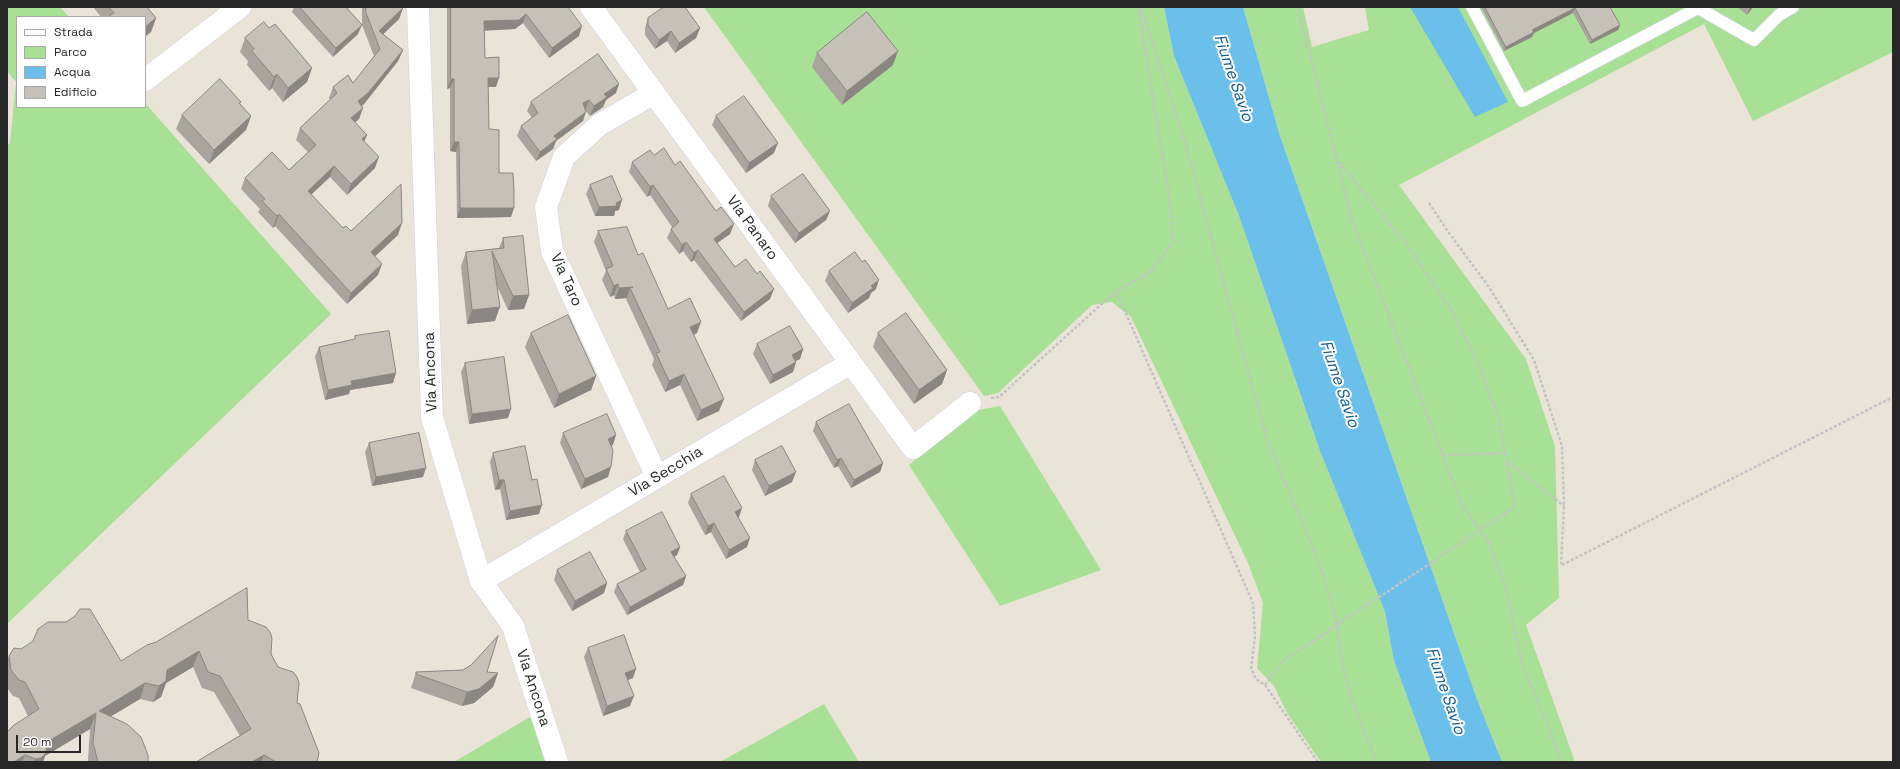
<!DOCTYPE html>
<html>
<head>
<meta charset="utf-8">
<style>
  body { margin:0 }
  #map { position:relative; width:1900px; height:769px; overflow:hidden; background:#eae3d8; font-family:"Space Grotesk",sans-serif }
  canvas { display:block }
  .frame { position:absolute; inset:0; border:8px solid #272727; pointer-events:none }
  .legend { position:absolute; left:16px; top:16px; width:130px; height:92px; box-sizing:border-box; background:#fff; border:1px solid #a9a9a9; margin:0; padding:5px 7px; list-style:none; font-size:12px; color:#272727 }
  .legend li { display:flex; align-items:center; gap:8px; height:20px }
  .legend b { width:20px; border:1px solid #a9a9a9 }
  .scale { position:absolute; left:16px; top:735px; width:65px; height:18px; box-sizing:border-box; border:2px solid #272727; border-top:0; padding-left:5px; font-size:12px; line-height:14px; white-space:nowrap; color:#272727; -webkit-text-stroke:3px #fff; paint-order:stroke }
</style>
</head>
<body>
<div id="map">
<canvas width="1900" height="769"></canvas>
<div class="frame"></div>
<ul class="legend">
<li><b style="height:5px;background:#fff"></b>Strada</li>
<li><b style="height:11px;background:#a8e095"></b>Parco</li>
<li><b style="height:11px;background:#6bbfeb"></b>Acqua</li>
<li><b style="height:11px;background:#c5c0b8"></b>Edificio</li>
</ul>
<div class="scale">20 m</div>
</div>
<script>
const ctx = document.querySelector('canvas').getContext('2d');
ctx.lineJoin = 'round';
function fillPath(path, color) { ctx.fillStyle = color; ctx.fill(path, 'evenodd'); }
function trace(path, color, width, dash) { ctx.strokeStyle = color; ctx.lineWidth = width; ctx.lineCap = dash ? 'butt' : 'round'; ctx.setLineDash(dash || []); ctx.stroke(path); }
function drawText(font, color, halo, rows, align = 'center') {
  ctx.font = font + ' "Space Grotesk",sans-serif'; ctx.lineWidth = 4; ctx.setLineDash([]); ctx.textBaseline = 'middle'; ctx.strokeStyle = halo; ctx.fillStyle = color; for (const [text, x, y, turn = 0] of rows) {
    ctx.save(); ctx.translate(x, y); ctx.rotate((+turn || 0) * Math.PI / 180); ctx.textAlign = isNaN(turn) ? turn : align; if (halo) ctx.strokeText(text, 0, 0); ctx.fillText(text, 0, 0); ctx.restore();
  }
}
fillPath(new Path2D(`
  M7 7H60L69 17H17V107H145V103L331 314 7 624V146L10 143 16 82 7 71Z
  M704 7H1164L1174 56 1239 216 1320 451 1385 612 1394 661 1431 762H1321L1287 713 1274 686 1257 668 1263 603 1248 563 1131 317 1112 302 1092 305 998 393 984 396Z
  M1243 7H1303L1312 47 1369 30 1365 7H1893V52L1753 121 1704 24 1399 185 1526 359 1555 446 1559 598 1526 625 1575 762H1502L1478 702 1280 136Z
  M1000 406 1101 570 1000 606 909 465 973 411Z
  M824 704 859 762H720Z
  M530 717 549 762H454Z`), '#a8e095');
fillPath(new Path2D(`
  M1164 7H1243L1280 136 1478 702 1502 762H1431L1394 661 1385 612 1320 451 1239 216 1174 56Z
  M1410 7H1458L1508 102 1475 117Z`), '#6bbfeb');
const service = new Path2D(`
  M1472 7 1522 101 1698 8 1754 40 1779 15 1793 7`);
const minor = new Path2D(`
  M418 7 432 417 481 581 513 626 557 762
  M591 7 913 448 970 403
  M145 80 240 7
  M654 93 599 125 564 157 546 207 552 251 657 477
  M481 581 851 363`);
trace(service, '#cdd0e0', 13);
trace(minor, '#cdd0e0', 23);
trace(new Path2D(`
  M1141 7 1185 142 1266 436 1322 570 1336 618 1343 666 1351 697 1376 762
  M1298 7 1353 223 1463 507 1488 541 1505 584 1522 663 1562 762
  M1339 162 1408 246 1454 315 1480 367 1499 419 1515 507
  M1429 203 1449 233 1489 287 1534 360 1562 446 1564 506 1561 565
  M1116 291 1150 273 1173 242 1170 200 1138 7
  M991 398 999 397 1116 291 1253 603 1255 637 1251 669 1256 679 1265 685 1318 762
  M1443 455 1506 453
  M1508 462 1564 506
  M1562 565 1893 397
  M1265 685 1283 661`), '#c3c3c3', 2.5, [3, 2]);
trace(service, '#fff', 12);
trace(minor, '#fff', 22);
trace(new Path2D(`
  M1283 661 1515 507`), '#c3c3c3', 2.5, [3, 2]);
fillPath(new Path2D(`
  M93 7H147L156 18 151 32 145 17H101Z
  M294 7H346L358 34 333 57 292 12Z
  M362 7H403V8L399 19 383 34 403 50 398 61 364 104 362 106 363 108 359 119 355 123 367 135 364 142 375 168 347 195 330 177 311 195 343 228 351 231 398 235 375 256 378 275 347 304 275 226 273 228 258 212 260 209 241 189 245 178 289 170 308 152 296 140 300 128 330 100 329 98 333 87 353 83 374 56 362 25Z
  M447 7H568L579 36 549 58 523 23 515 29 484 30 485 58 496 87H488L489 129 511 217 457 218 456 152 450 151V88L447 89Z
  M1481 7H1610L1620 25 1618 30 1590 44 1573 13 1534 33 1532 37 1504 51Z
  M1737 7H1753L1747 15Z
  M648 18 700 28 696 38 675 53 667 41 655 49 645 35V28Z
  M269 28 312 68 307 82 283 102 272 88 269 91 247 65 248 61 240 52 245 38Z
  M817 53 893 65 842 105 812 67Z
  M616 93 606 100 603 107 590 116 585 110 583 121 556 141 553 149 536 161 517 136 521 126 532 118 527 111 531 102Z
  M241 102 240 104 251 116 246 130 209 164 176 129 182 115Z
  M716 116 774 153 746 173 712 125Z
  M654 155 675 165 730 234 717 243 735 267 770 299 741 321 694 260 691 262 683 251 679 254 667 238 671 229 672 227 650 195 647 197 629 172 632 162Z
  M590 185 619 210 615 211 614 216H595L586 194Z
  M771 196 830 211 826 220 795 243 768 206Z
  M598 231 638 255 668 309 697 333 694 335 719 411 697 421 680 385 665 392 652 365 654 359 626 299 627 298 615 299 614 295 610 297 602 280 606 271 594 242Z
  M503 238 529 295 524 309 508 310 497 286 495 321 467 324 461 266 466 252 499 248Z
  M829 271 876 289 871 293 869 298 848 313 825 281Z
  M531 333 596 376 591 390 554 408 525 347Z
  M878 333 947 370 942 384 914 404 873 347Z
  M355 336 393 383 350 390 349 394 325 400 315 357 319 347 354 339Z
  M757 344 803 349 800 359 796 361V362L793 372 770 384 753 354Z
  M465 363 508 418 469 424 461 372Z
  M816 422 883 463 880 472 851 488 838 466 834 468 813 431Z
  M563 433 613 445H612L608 477 581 489 560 443Z
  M369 443 423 477 372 486 365 452Z
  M493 453 539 514 506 520 500 489 495 490 490 462Z
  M755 460 792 482 765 496 752 470Z
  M691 494 739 517 738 518 747 547 726 559 711 532 705 535 688 503Z
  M626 531 680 547 677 555 674 557 686 576 683 585 627 615 614 592 617 584 640 572 623 539Z
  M557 570 607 583 604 593 572 611 554 580Z
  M248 620 271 654 297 703 317 762H196L240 736 214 692 202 688 193 667 166 683 161 697 153 702 140 699 111 716 148 762H88V759L90 729 45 756 43 762H7L28 716 19 698 13 696 7 688V661L9 656 121 661Z
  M588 648 633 678 628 680 630 706 603 716 584 657Z
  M471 665 487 672 498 673 493 687 474 703 462 706 411 688 416 672 463 670Z`), '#a9a59e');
fillPath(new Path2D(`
  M1750 7H1753L1747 15Z
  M403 8 399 19 377 40 379 31Z
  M1575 8 1573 13 1534 33 1532 37 1504 51 1506 47 1532 30Z
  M526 14 523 23 515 29 481 31 484 21Z
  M156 18 151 32 145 37V27Z
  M362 25 358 34 333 57 336 48Z
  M1620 25 1618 30 1590 44 1592 40Z
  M582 26 579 36 549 58 552 48Z
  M700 28 696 38 675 53 679 43Z
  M671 31 667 41 655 49 659 40Z
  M403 50 398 61 364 104 354 112 358 101Z
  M898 51 893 65 842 105 847 91Z
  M312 68 307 82 283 102 288 88Z
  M277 74 272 88 269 91 274 77Z
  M488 78H499L496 87H485Z
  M451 79H454L450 88 447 89Z
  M619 84 616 93 606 100 603 107 590 116 594 106 604 94Z
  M589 100 585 110 583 103Z
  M363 108 359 119 346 130 351 118Z
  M586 112 583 121 556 141 553 149 536 161 540 152 554 136Z
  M251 116 246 130 209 164 214 150Z
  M367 135 362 147V139Z
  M454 142H459L456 152 450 151Z
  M778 143 774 153 746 173 749 163Z
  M379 157 375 168 347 195 351 184Z
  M334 166 330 177 303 202 308 191Z
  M653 185 650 195 647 197 650 187Z
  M622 200 619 210 615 211 614 216H595L599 207 616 203Z
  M460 208H514L511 217 457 218Z
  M830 211 826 220 795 243 799 233Z
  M279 214 275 226 273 228 277 216Z
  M402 223 398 235 367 264 371 252Z
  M734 224 730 234 710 248 714 239Z
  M686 242 683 251 679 254 682 245Z
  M698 250 694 260 691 262 694 253Z
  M382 264 378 275 347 304 351 293Z
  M879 280 876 289 871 293 869 298 848 313 852 303 871 286Z
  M618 284 614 295 610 297 614 286Z
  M633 287 630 288 627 298 615 299 619 288Z
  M774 289 770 299 741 321 744 312Z
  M529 295 524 309 508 310 513 296Z
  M500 307 495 321 467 324 472 310Z
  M701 322 697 333 686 338 690 327Z
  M803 349 800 359 789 364 792 355Z
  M796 362 793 372 770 384 773 375Z
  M947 370 942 384 914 404 919 390Z
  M396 373 393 383 350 390 349 394 325 400 328 390 351 381Z
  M684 374 680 385 665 392 669 381Z
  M596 376 591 390 554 408 559 394Z
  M724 399 719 411 697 421 701 410Z
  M511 409 508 418 469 424 472 414Z
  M616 435 613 445 605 448 608 439Z
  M841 458 838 466 834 468 837 460Z
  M883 463 880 472 851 488 854 480Z
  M611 467 608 477 581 489 585 479Z
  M426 468 423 477 372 486 376 477Z
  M796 472 792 482 765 496 769 486Z
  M499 480H504L500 489 495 490Z
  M542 505 539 514 506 520 510 511Z
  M742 508 739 517 732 521 735 512Z
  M714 523 711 532 705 535 708 526Z
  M750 538 747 547 726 559 729 550Z
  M680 547 677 555 668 560 671 552Z
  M686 576 683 585 627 615 630 607Z
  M607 583 604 593 572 611 575 601Z
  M199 651 193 667 166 683 161 697 153 702 159 686 167 670Z
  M636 669 633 678 622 682 625 673Z
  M498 673 493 687 474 703 462 706 467 692Z
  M145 683 140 699 95 726 99 711Z
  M634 696 630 706 603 716 607 706Z
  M96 713 90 729 45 756 43 762H34L35 759 47 742Z
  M25 755 22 762H14Z
  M264 755 261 762H252Z`), '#8a8681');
const building = new Path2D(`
  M109 7H147L156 18 145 27V17H112L110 15 114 13Z
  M300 7H346L362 25 336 48Z
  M366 7H403V8L379 31 403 50 368 93 358 101 363 108 351 118 367 135 362 139 379 157 351 184 334 166 308 191 343 228 346 226 351 231 401 184 402 223 371 252 382 264 351 293 279 214 277 216 262 201 265 199 245 178 272 152 289 170 316 145 300 128 337 93 333 87 348 75 353 83 380 49 366 13Z
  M451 7H568L582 26 552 48 526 14 519 20 484 21 485 58 499 57V78H488L489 129 499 130V173H513L514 191V208H460L459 142H454V79H451Z
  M664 7H685L700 28 679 43 671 31 659 40 648 25V18Z
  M1485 7H1610L1620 25 1592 40 1575 8 1532 30 1534 32 1506 47Z
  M867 12 898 51 847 91 817 53Z
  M264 22 269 28 275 24 312 68 288 88 277 74 274 77 252 51 254 49 245 38Z
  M598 54 619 84 604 94 607 97 594 106 589 100 583 103 586 112 554 136 557 139 540 152 521 126 538 113 531 102Z
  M220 79 241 102 239 103 251 116 214 150 182 115Z
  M744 96 778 143 749 163 716 116Z
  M664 148 675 165 680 161 716 211 721 207 734 224 714 239 735 267 746 259 757 274 760 271 774 289 744 312 698 250 694 253 686 242 682 245 671 229 679 222 653 185 650 187 632 162 650 150 654 155Z
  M803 174 830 211 799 233 771 196Z
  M612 176 622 200 616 203 617 206 599 207 590 185Z
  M627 227 638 255 643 253 668 309 690 298 701 322 690 327 724 399 701 410 684 374 669 381 656 353 660 352 630 288 633 287 619 288 618 284 614 286 606 269 613 266 598 231Z
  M523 236 529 295 513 296 492 251 500 307 472 310 466 252 504 248 503 238Z
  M855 252 862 262 865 260 879 280 871 286 873 288 852 303 829 271Z
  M906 313 947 370 919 390 878 333Z
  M568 315 596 376 559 394 531 333Z
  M790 326 803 349 792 355 796 362 773 375 757 344Z
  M389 331 396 373 351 381 352 385 328 390 319 347 355 339V336Z
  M504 357 511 409 472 414 465 363Z
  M849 404 883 463 854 480 841 458 837 460 816 422Z
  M607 414 616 435 608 439 613 450 611 467 585 479 563 433Z
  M419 433 426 468 376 477 369 443Z
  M525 446 532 480 537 479 542 505 510 511 504 480H499L493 453Z
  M782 446 796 472 769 486 755 460Z
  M724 476 742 508 735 512 750 538 729 550 714 523 708 526 691 494Z
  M662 512 680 547 671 552 686 576 630 607 617 584 646 569 626 531Z
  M590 552 607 583 575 601 557 570Z
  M247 588 248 620 266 627 270 632 272 638 271 654 278 667 293 672 297 677 299 683 297 703 300 704 319 753 317 762H276L264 755 252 762H196L251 729 220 676 208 672 199 651 167 670 166 681 159 686 145 683 99 711 127 724 141 737 148 755V762H98L93 743 96 713 47 742 46 753 41 758 35 759 25 755 14 762H7V732L14 725 39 709 25 682 19 680 11 670 9 656 14 648 21 649 33 641 38 629 48 622H66L75 616 80 609H90L121 661 147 645 156 642Z
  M624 635 636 669 625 673 634 696 607 706 588 648Z
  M498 636 487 672 498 673 479 689 467 692 416 674V672L463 670 471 665Z`);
fillPath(building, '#c5c0b8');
trace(building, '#8a8681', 1);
drawText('15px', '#272727', '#fff', [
  ["Via Panaro",752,228,54],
  ["Via Taro",566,280,66],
  ["Via Ancona",431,372,-92],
  ["Via Secchia",666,472,-31],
  ["Via Ancona",533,688,72]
]);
drawText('italic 16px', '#0f5b92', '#fff', [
  ["Fiume Savio",1233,78,71],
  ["Fiume Savio",1339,384,71],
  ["Fiume Savio",1445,691,71]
]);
</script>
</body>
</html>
